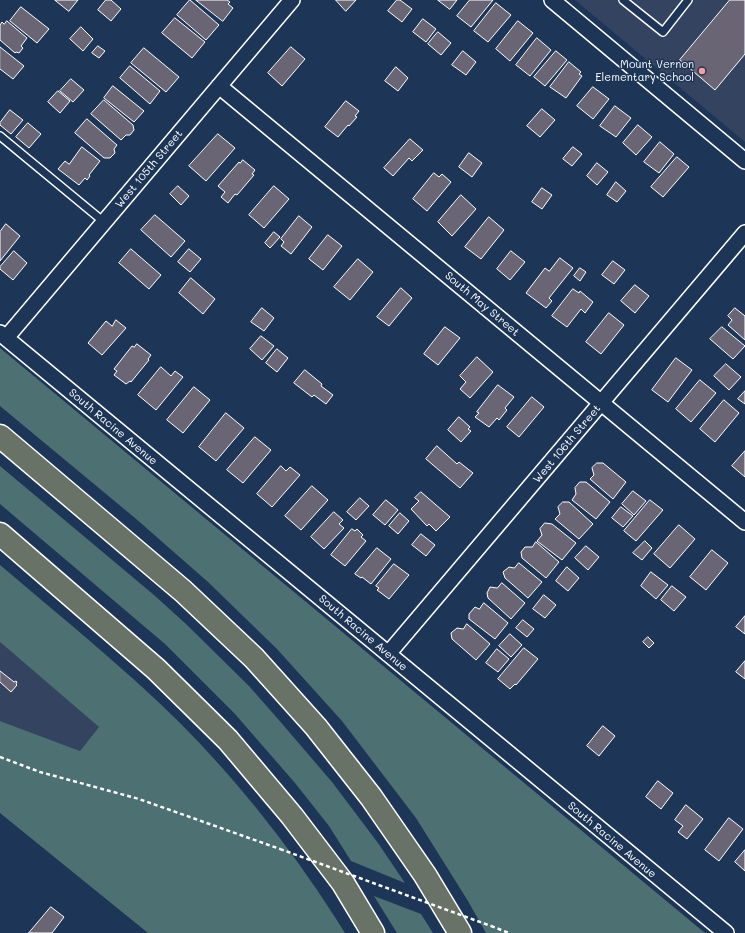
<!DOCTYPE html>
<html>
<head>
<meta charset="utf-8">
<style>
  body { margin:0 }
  canvas { display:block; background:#1d3557 }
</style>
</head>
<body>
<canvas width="745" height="933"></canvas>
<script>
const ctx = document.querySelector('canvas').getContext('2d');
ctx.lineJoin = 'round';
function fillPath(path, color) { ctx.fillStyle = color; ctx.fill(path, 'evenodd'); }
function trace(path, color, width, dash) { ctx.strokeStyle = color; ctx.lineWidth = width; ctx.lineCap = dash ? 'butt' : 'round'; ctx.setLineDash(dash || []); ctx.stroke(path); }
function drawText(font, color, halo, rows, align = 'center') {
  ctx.font = font + ' Mali,sans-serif'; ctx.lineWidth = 3; ctx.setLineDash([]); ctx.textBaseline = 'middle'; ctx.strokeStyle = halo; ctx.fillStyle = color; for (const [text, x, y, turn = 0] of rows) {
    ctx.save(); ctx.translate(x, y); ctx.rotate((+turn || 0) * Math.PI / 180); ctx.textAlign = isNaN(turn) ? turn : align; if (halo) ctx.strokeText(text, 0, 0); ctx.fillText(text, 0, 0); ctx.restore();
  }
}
fillPath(new Path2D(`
  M575 0H745V142Z
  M0 642 100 727 80 751 0 721Z`), '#344360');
fillPath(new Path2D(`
  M0 348 705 933H486L468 901 416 818 342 721 277 649 208 582 135 518 0 406Z
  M0 466 154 595 186 624 249 686 278 719 332 782 378 843 405 883 351 861 329 826 295 783 235 714 165 644 0 504Z
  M0 565C60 616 122 666 178 721 241 784 298 857 345 933H148L0 813V721L80 751 99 727 0 642Z
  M374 896 421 914 433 933H397Z`), '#4d7072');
const building = new Path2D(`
  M55 0H78L69 11Z
  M106 0H111L121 9 111 21 98 10Z
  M190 0 219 25 206 40 177 15Z
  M196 0H227L230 2 228 4 233 8 223 21Z
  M336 0H356L346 11Z
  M397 0H400L412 9 402 22 388 11Z
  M438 0H457L450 9Z
  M470 0H493L471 27 457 16Z
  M730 0H745V54L715 90 680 60Z
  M496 3 511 15 488 42 474 31Z
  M21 7 49 29 37 43 10 21Z
  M175 18 205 42 192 58 162 33Z
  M423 19 436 29 426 42 413 32Z
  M7 21 27 38 21 46 23 48 19 53 16 52 15 53 0 40V25L2 22 4 24Z
  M518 21 533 33 510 61 496 49Z
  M81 27 93 39 83 51 70 39Z
  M438 32 451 43 441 55 428 44Z
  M537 38 551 50 530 76 516 65Z
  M98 46 105 51 99 58 92 53Z
  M0 47 24 66 13 79 0 69Z
  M291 47 305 59 282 86 268 73Z
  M144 48 179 77 166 92 131 63Z
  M463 51 476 62 466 75 452 65Z
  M556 51 567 60 545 86 534 77Z
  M569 62 581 72 579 74 582 76 566 98 550 87Z
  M130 66 160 91 150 104 120 78Z
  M396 67 408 78 398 91 385 81Z
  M71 79 84 90 73 102 60 91Z
  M113 86 144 111 134 122 104 98Z
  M593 87 609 99 593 119 577 106Z
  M58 91 70 101 60 113 48 102Z
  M104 100 133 125 134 130 130 135H126L121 140 91 114Z
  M346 101 359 111 355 116 357 117 349 126 348 125 338 137 325 127Z
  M615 106 631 118 616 137 600 126Z
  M542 109 555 120 540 137 527 126Z
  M10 110 23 120 11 134 0 125V123Z
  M87 119 117 145 114 149 115 153 110 158H104L75 133Z
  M28 123 41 134 29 148 16 137Z
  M638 125 652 137 636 155 623 143Z
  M218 134 235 148 206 181 189 166Z
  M410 139 423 150 412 161 409 158 393 176 384 168Z
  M660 142 674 154 659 173 644 162Z
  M82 147 100 161 89 175 90 176 87 180 85 178 79 185 58 169 65 161 69 164Z
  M573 147 582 154 572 166 563 159Z
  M469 153 482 163 472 177 459 167Z
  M677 157 689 167 663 197 651 187Z
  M243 160 255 170 252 174 254 175 237 195 235 194 228 203 221 197 225 192 218 186 239 162 240 163Z
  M597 163 608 172 597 185 587 176Z
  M434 173 439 177 442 174 451 182 427 211 413 199Z
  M616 182 626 191 617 202 607 195Z
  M178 186 189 196 181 205 170 194Z
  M274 186 289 199 264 228 249 215Z
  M542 188 552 195 542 209 532 202Z
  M461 195 476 209 452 236 438 222Z
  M155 215 185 241 171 257 141 230Z
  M299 216 312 227 291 254 281 246 284 242 281 239Z
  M489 217 504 230 481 259 465 247Z
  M6 224 20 236 0 261V232Z
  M274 232 280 237 270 248 265 243Z
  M328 235 342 246 323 270 309 259Z
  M131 249 161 275 149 289 119 263Z
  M189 249 201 259 190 272 178 262Z
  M14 251 27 263 13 280 0 269V267Z
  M511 251 525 262 510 280 497 269Z
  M560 258 573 268 549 298 552 301 546 308 526 293 545 268 549 271Z
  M358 259 373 272 350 300 334 287Z
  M613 261 625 270 614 284 602 275Z
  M580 268 586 272 580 281 574 276Z
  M191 278 215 299 203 314 179 293Z
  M635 285 649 296 635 313 621 301Z
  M401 288 412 298 389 326 377 317Z
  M573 289 579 293 580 291 593 302 585 313 581 309 567 327 552 316Z
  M262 308 274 318 264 331 251 322Z
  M735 308 745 316V340L728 325 732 320 728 316Z
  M609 313 624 325 601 354 586 342Z
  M116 320 126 328 102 355 88 343 106 321 112 326Z
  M445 327 460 338 438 365 424 354Z
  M722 327 745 346 733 359 710 339Z
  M261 336 274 346 262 360 250 349Z
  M137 344 151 355 148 359 149 360 131 382 130 381 126 384 114 375 117 371 114 369 132 346 134 347Z
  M277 349 288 358 277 372 266 363Z
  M477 357 493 372 470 398 460 389 466 382 460 376Z
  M676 358 692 370 668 402 652 390Z
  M726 364 741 377 729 390 714 376Z
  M161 367 171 376 175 371 183 377 156 410 138 395Z
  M305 370 322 384 321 386 333 395 326 404 314 395 312 397 294 383Z
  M700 380 716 393 691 422 676 409Z
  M498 385 514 397 505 408 507 410 499 420 497 418 489 427 475 417 479 413 477 412Z
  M194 387 210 400 183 433 167 420Z
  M745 391V404L738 399Z
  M532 397 544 407 519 437 507 427Z
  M724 400 739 413 715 442 700 429Z
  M226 413 244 428 216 461 199 447Z
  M459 417 470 427 468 429 471 431 461 442 448 430Z
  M255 437 271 450 243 483 227 470Z
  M437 446 457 464 459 462 473 473 460 488 426 459Z
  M745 451V477L732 466Z
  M597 463H603L626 482 613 499 590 479 594 475 592 468Z
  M281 466 286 471 290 467 300 475 272 507 257 494Z
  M580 482H586L610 502 596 519 572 500 576 494 575 488Z
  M312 486 328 500 301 530 285 516Z
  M633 491 646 501 634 515 622 504Z
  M421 492 450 517 436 531 429 524 427 526 411 509 419 501 415 498Z
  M360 498 369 506 356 520 347 512Z
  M386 500 398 510 385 525 373 515Z
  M650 500 663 510 636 541 624 531Z
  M563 502H569L593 524 579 539 555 519 560 514 558 507Z
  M621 507 633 516 623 527 612 518Z
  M334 512 343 520 339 524 344 528 324 549 311 537Z
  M400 513 409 521 398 534 389 526Z
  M545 523 552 524 576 543 562 560 537 541 542 535 540 529Z
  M679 525 695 539 670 568 654 554Z
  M352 529 355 531 357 529 363 535 361 537 366 541 345 566 331 555Z
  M421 534 435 545 426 556 412 545Z
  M645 541 652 548 642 560 633 553Z
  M536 542 559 562 546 578 522 558 521 552 525 547H532Z
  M586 546 599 557 588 570 575 558Z
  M377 548 391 559 371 584 362 577 361 578 355 574Z
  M712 550 728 563 706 590 690 577Z
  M519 563 542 582 528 598 505 578 503 572 509 567 514 568Z
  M394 564 409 575 389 599 377 590 379 588 376 586Z
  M567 567 579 578 568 591 556 581Z
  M651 572 668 585 656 599 641 586Z
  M502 583 525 603 511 619 488 598 487 593 490 587 497 588Z
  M672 586 686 597 674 611 661 600Z
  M544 595 556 605 545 618 533 609Z
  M484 603 508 623 495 639 469 619V614L475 607 479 609Z
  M745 616V634L736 627Z
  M523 620 534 629 527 637 516 628Z
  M467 624 490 644 476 660 452 639 451 633 457 628 463 629Z
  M510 634 522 645 511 657 499 646Z
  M648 637 654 643 649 648 643 642Z
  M524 648 538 659 516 685 515 684 510 689 498 679Z
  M497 649 509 659 498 672 486 663Z
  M745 661V679L736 672Z
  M0 671 14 682 16 681 17 682 16 684 17 685 11 692 0 682Z
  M603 726 615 736 599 756 587 746Z
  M658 781 673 793 661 809 646 797Z
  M686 805 703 819 687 839 678 832 683 826 675 820Z
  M729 818 743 829 719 861 705 850Z
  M745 850V871L735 862Z
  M51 907 64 917 52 933H29Z`);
fillPath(building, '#696574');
trace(building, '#fff', 1);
const service = new Path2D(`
  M623 0 663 32 688 0
  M0 136 104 222`);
const minor = new Path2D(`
  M552 0 745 161
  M219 86 745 522
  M0 333 726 933
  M6 338 292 0
  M388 654 745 233`);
const motorway = new Path2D(`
  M0 436 183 591 254 658 316 727 371 797 425 875 460 933
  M0 534 156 669 228 740 292 816 343 883 373 933`);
trace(service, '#fff', 10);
trace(minor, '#fff', 18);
trace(motorway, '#fff', 25);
trace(new Path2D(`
  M0 757 40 772 139 799 280 849
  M491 926 509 933`), '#fff', 2.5, [4, 3]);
trace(service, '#1d3557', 7);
trace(minor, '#1d3557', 15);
trace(motorway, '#697266', 22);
trace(new Path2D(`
  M280 849 491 926`), '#fff', 2.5, [4, 3]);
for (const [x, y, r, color] of [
  [702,71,4,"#ff9aa2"]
]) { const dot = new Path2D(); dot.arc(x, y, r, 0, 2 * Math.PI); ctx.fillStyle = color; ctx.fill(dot); trace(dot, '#1d3557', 1.5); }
drawText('11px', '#fff', '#1d3557', [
  ["Mount Vernon",694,65],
  ["Elementary School",694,78]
], 'right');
drawText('11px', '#fff', '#1d3557', [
  ["West 105th Street",149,169,-50],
  ["South May Street",482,304,40],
  ["South Racine Avenue",113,427,40],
  ["West 106th Street",567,444,-50],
  ["South Racine Avenue",363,633,40],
  ["South Racine Avenue",612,840,40]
]);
</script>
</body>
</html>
